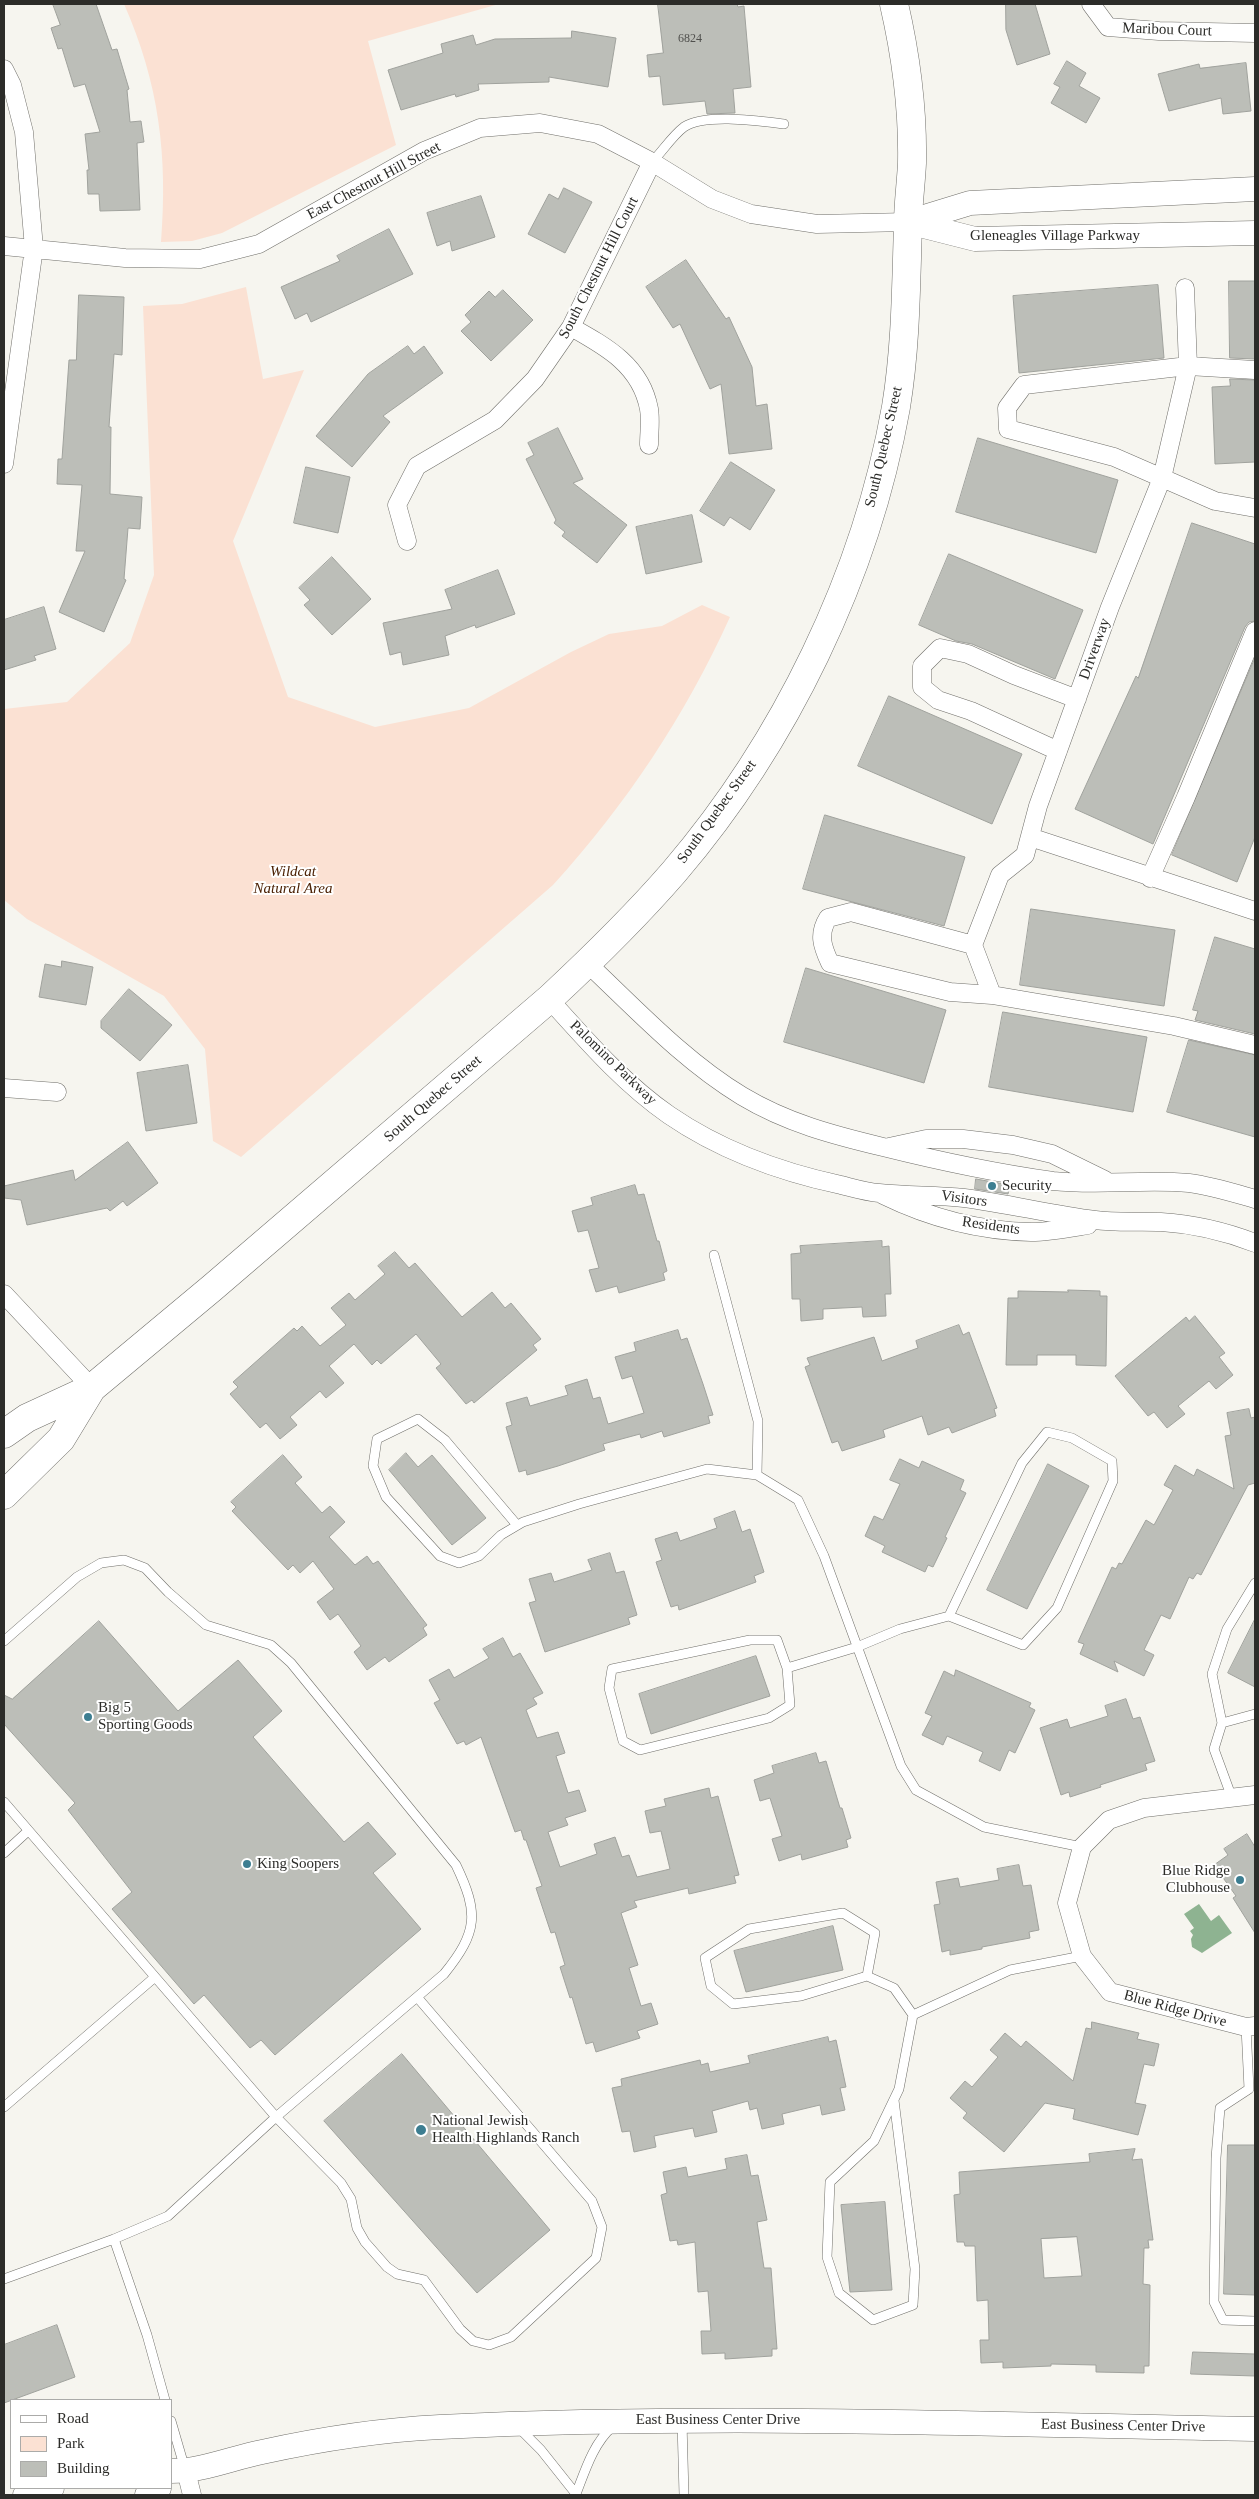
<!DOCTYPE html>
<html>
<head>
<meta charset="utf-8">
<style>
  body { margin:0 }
  #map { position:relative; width:1259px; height:2499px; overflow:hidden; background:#f6f5ef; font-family:"Times New Roman",serif }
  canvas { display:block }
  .frame { position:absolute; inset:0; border:5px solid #2c2c29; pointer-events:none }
  .legend { position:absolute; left:10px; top:2399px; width:162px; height:90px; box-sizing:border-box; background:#fff; border:1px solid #ababa9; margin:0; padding:6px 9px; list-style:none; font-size:15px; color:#2c2c29 }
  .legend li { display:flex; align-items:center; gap:10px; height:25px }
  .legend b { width:25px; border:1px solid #ababa9 }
</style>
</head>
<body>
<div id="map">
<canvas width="1259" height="2499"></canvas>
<div class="frame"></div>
<ul class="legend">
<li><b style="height:6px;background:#fff"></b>Road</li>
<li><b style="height:14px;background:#fbe1d3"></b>Park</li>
<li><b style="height:14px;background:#bcbeb8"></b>Building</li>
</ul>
</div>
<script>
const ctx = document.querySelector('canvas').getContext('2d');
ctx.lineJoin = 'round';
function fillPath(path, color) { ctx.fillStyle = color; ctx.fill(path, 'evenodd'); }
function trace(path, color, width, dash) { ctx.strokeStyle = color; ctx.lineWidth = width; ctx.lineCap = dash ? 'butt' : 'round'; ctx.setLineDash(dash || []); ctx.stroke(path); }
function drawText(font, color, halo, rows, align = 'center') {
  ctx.font = font + ' "Times New Roman",serif'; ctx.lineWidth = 4; ctx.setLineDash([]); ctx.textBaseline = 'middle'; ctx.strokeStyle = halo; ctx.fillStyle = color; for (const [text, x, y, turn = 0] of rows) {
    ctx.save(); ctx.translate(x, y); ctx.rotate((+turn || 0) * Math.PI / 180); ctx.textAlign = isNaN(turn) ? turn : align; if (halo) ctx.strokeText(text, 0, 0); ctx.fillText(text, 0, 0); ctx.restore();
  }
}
fillPath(new Path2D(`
  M124 4H499L368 41 396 145 222 233 192 241 161 242C168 156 159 83 124 4Z
  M246 287 263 379 304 370 233 541 288 697 375 727 469 708 571 652 609 634 662 626 702 605 730 617C685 716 626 805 553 885L241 1157 213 1141 205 1049 164 996 27 919 4 900V709L67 702 130 643 154 575 143 306 182 304Z`), '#fbe1d3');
fillPath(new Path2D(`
  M1199 1904 1211 1921 1219 1915 1232 1933 1202 1953 1192 1947 1191 1939 1193 1935 1190 1931 1194 1928 1184 1914Z`), '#8eb391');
const building = new Path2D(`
  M53 4H96L112 50 117 49 129 89 127 90 130 122 141 121 144 142 137 143 140 210 100 211 99 194H88L87 170H89L85 134 100 132 85 84 74 87 62 48 58 49 51 28 60 25Z
  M658 4H737L738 7 744 6 751 87 733 89 735 113 707 114 705 101 663 105 660 76 649 77 647 55 663 53Z
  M1006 4H1035L1050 54 1017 65 1006 30Z
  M572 31 616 38 608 87 549 77V82L478 84 479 90 456 97 455 94 401 110 388 70 443 53 441 44 473 35 476 45 495 39 571 38Z
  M1067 61 1086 73 1079 86 1100 98 1086 123 1051 103 1060 87 1054 84Z
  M1246 63 1251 111 1223 114 1221 98 1169 111 1158 74 1199 64 1200 68Z
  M564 188 592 202 565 253 528 234 549 194 558 199Z
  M481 196 495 237 452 251 450 241 437 246 427 213Z
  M389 229 413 274 311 322 307 313 295 319 281 287 340 261 337 256Z
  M686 260 726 319 729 317 752 367 756 406 767 404 772 449 729 454 721 384 710 389 680 324 673 328 646 287Z
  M1229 281H1255V359L1230 358Z
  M1158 285 1164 358 1019 373 1013 296Z
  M503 290 533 320 491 361 461 331 471 322 465 315 489 291 495 297Z
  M79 295 124 297 122 355 114 354 109 427H111L110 494 142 497 140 529 128 528 124 579 126 580 104 632 59 612 85 551H76L82 485 57 484 58 459H62L69 360H76Z
  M408 346 414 354 424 346 443 373 383 416 390 422 352 467 316 436 368 374Z
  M1230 379 1255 380V462L1215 464 1212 387 1230 386Z
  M558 428 583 479 573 483 627 525 597 563 562 536 565 532 554 523 556 520 526 459 534 455 528 443Z
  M978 438 1118 480 1096 553 956 512Z
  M731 462 775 490 750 530 730 517 724 526 700 511Z
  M306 467 350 477 338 533 294 523Z
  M692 515 702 562 646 574 636 527Z
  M1192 523 1255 544V621L1249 622 1245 627 1153 844 1075 809 1136 676 1138 678Z
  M949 554 1083 610 1055 679 972 644 956 641 919 625Z
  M332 557 371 599 332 635 304 605 310 600 299 588Z
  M498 570 515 614 476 628 475 625 445 636 449 655 403 665 401 652 390 655 383 623 452 609 445 590Z
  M44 607 56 649 34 656 36 660 4 670V620Z
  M1255 658V837L1237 882 1172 855Z
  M889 696 1022 754 992 824 858 766Z
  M825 815 965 857 944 926 803 889Z
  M1031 909 1175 930 1164 1006 1020 985Z
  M1215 937 1255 949V1034L1195 1020 1198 1011 1193 1010Z
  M62 961 93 967 86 1005 39 997 45 964 61 967Z
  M806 968 946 1010 924 1083 784 1042Z
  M129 989 172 1025 140 1061 101 1028V1021Z
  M1003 1012 1147 1037 1133 1112 989 1087Z
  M1189 1040 1255 1055V1137L1167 1112Z
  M188 1065 197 1123 146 1131 137 1073Z
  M128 1142 158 1183 127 1206 123 1201 110 1211 107 1208 27 1225 21 1200 4 1198V1186L73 1170 75 1180Z
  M976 1179 1010 1185 1008 1194 975 1189Z
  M635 1185 638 1195 644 1194 657 1241H659L667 1271 663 1273 665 1280 619 1293 617 1286 596 1292 589 1270 599 1268 588 1230 578 1232 572 1211 593 1205 591 1198Z
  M882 1241V1247L889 1246 891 1294H885L886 1316 863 1317 862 1307 823 1309V1319L801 1321 800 1299H792L791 1254 801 1253 800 1246Z
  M395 1252 409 1268 415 1263 462 1317 492 1292 505 1308 511 1303 541 1339 533 1345 537 1350 474 1403 472 1400 466 1404 436 1368 441 1364 416 1334 381 1364 377 1360 372 1365 354 1344 329 1366 344 1383 326 1398 320 1391 290 1417 297 1425 280 1439 266 1423 260 1428 230 1394 238 1387 233 1382 294 1328 297 1331 302 1326 320 1346 346 1325 331 1308 349 1293 355 1300 385 1274 378 1266Z
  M1068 1290 1100 1291V1296H1107L1106 1366 1076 1365V1355H1037V1365H1006L1008 1298H1018V1291L1068 1292Z
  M1195 1316 1225 1353 1219 1357 1233 1375 1216 1389 1209 1381 1178 1406 1185 1414 1167 1428 1154 1412 1148 1416 1115 1376 1186 1317 1189 1321Z
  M959 1325 963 1335 969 1332 997 1408 994 1409 996 1416 952 1433 949 1427 928 1435 922 1416 883 1430 885 1437 842 1451 838 1441 832 1443 805 1367 810 1365 807 1358 874 1337 882 1361 918 1348 916 1341Z
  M678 1330 681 1340 687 1338 703 1384 713 1415 708 1416 710 1423 664 1437 662 1431 641 1438 640 1434 603 1444 605 1450 558 1466 527 1475 526 1470 519 1472 506 1427 512 1425 506 1403 527 1397 530 1406 568 1395 565 1386 587 1379 593 1399 600 1397 608 1424 644 1413 632 1376 622 1379 615 1357 636 1351 634 1343Z
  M1249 1409 1251 1418 1255 1417V1483L1248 1485 1201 1575 1197 1573 1193 1579 1189 1577 1170 1619 1161 1615 1144 1650 1154 1655 1144 1676 1114 1661 1118 1672 1080 1654 1084 1644 1078 1642 1112 1567 1116 1569 1119 1563 1122 1564 1146 1520 1154 1525 1173 1490 1164 1485 1175 1465 1194 1476 1197 1469 1234 1489 1225 1436 1231 1435 1227 1413Z
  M406 1453 418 1467 432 1455 486 1518 452 1545 389 1470Z
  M283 1455 302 1477 295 1483 322 1513 330 1506 345 1522 329 1537 355 1565 367 1556 373 1564 378 1561 427 1625 423 1628 427 1635 389 1662 385 1657 367 1670 354 1652 361 1646 338 1614 330 1620 317 1602 334 1589 313 1561 300 1573 293 1565 288 1570 232 1511 236 1507 231 1502Z
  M900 1459 919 1468 922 1461 964 1480 960 1490 966 1493 945 1537 947 1538 933 1567 928 1565 925 1572 882 1552 885 1546 865 1536 874 1516 883 1520 900 1484 890 1480Z
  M1048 1464 1089 1486 1027 1609 987 1590Z
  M735 1511 742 1532 750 1529 764 1572 754 1576 756 1582 710 1599 679 1610 678 1605 671 1607 656 1562 662 1560 655 1539 677 1532 680 1541 717 1528 714 1519Z
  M610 1553 616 1573 624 1571 637 1615 628 1618 630 1624 545 1652 529 1603 536 1601 529 1579 551 1573 554 1582 592 1570 588 1560Z
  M1255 1619V1687L1228 1673Z
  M99 1621 178 1711 238 1660 282 1711 253 1737 344 1842 368 1822 396 1854 373 1873 421 1929 275 2055 261 2040 250 2048 204 1995 194 2004 112 1909 132 1892 68 1810 75 1803 4 1724V1695L12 1699Z
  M503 1638 513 1657 520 1653 543 1693 533 1698 537 1704 526 1710 537 1738 558 1732 565 1753 556 1756 568 1793 579 1790 586 1811 565 1818 568 1825 548 1832 560 1867 597 1854 594 1844 615 1837 622 1857 629 1855 637 1877 670 1869 661 1831 650 1833 645 1811 666 1806 664 1799 709 1788 711 1798 718 1796 739 1875 734 1876 736 1883 689 1894 688 1888 634 1901 637 1907 621 1913 638 1965 629 1968 641 2006 651 2003 658 2024 637 2031 640 2038 596 2052 593 2042 586 2044 572 1997 570 1998 560 1967 565 1965 555 1932 551 1933 536 1888 542 1886 526 1840H524L521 1830 515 1832 481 1737 466 1745 464 1741 457 1744 434 1703 440 1700 429 1680 449 1669 454 1678 489 1658 483 1649Z
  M756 1656 770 1696 651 1734 639 1694Z
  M956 1670 1031 1703 1029 1707 1035 1710 1015 1753 1009 1750 1000 1771 979 1761 983 1752 947 1736 943 1745 922 1735 932 1716 925 1713 944 1671 954 1676Z
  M1126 1699 1133 1719 1140 1717 1155 1761 1145 1764 1147 1770 1100 1785 1101 1787 1070 1797 1069 1792 1061 1795 1040 1728 1067 1719 1070 1728 1108 1716 1105 1706Z
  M816 1753 819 1763 826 1761 840 1808H842L851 1838 846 1840 848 1847 802 1860 801 1854 779 1861 772 1839 782 1836 770 1798 760 1801 754 1780 774 1773 772 1766Z
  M1247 1834 1255 1847V1933L1233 1898 1236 1896 1214 1865 1228 1855 1224 1849Z
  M1019 1865 1023 1886 1031 1885 1039 1930 1029 1932 1030 1938 982 1947V1949L950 1955V1950L942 1952 934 1905 940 1904 936 1882 958 1878 960 1887 999 1880 997 1869Z
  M833 1926 843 1970 746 1992 734 1951Z
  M1092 2022 1139 2033 1137 2039 1159 2044 1154 2066 1144 2064 1135 2103 1146 2105 1138 2135 1073 2119 1075 2109 1045 2103 1004 2152 963 2118 967 2113 950 2098 965 2081 972 2087 998 2057 990 2050 1005 2033 1021 2047 1026 2041 1073 2081 1086 2028 1091 2029Z
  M828 2037 829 2042 836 2040 846 2087 840 2088 845 2110 822 2115 820 2105 782 2114 784 2124 762 2129 757 2108 750 2110 748 2101 712 2111 717 2132 695 2137 693 2128 654 2136 656 2147 634 2152 630 2131 622 2132 612 2088 622 2086 621 2079 700 2060 701 2065 708 2063 710 2072 750 2063 748 2056Z
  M402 2054 550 2230 477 2293 324 2121Z
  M1228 2145H1255V2295L1224 2294Z
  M1135 2149 1132 2160 1142 2159 1153 2240H1148L1149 2248H1144L1143 2284 1150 2285 1149 2366H1144V2373L1096 2372V2365L1051 2364V2366L1003 2368V2362L981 2363 980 2340H989L988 2300 977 2301 975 2246H965L964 2242H957L954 2195 960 2194 959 2172 1090 2162 1089 2154ZM1077 2237 1082 2276 1044 2278 1041 2239Z
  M747 2155 751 2176 758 2175 767 2220 757 2222 764 2268H771L777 2349H772V2356L725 2359V2353L702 2354 701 2331H711L708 2291 698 2292 695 2242 678 2245 677 2240 670 2241 661 2195 667 2193 663 2172 686 2167 688 2177 727 2169 725 2159Z
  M885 2202 892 2290 850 2292 841 2205Z
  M57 2325 75 2377 4 2403V2345Z
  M1193 2352 1255 2354V2376L1191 2374Z`);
fillPath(building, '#bcbeb8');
trace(building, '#a0a29d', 1);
const lane = new Path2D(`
  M652 162C662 152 672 136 684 127 705 113 759 121 784 124
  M714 1255 758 1421 757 1475
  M517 1525 445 1440 418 1419 377 1439 373 1466 386 1497 440 1556 459 1563 479 1556 501 1535 523 1522 579 1504 707 1469 757 1475 798 1500 824 1556 901 1766 916 1790 984 1827 1082 1847
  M4 1641 77 1577 101 1563 124 1560 145 1568 168 1592 206 1625 271 1645 291 1663 456 1865C479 1913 478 1932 444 1974L276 2117 168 2216 114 2239
  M787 1668 777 1640H750L612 1669 609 1688 623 1741 640 1750 769 1718 790 1705 787 1668 857 1647 900 1629 949 1616 1023 1645 1057 1608 1113 1481 1112 1461 1072 1438 1047 1432 1022 1463 949 1616
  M1222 1723 1255 1714
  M1232 1798 1214 1749 1222 1723 1212 1674 1227 1629 1255 1583
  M4 1802 276 2117 341 2183 351 2199 357 2228 365 2242 387 2267 397 2274 424 2280 460 2329 473 2341 489 2345 511 2337 596 2258 602 2227 592 2201 417 1997
  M4 1853 28 1831
  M867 1976 875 1933 843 1913 749 1929 705 1958 711 1986 733 2004 801 1996 867 1976 894 1988 913 2015 899 2089 874 2141 830 2182 827 2257 839 2293 873 2320 913 2305 915 2269 894 2100
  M913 2015 1010 1970 1082 1956
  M1246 2027 1249 2089
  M1249 2089 1220 2108 1216 2158 1214 2302 1223 2320 1255 2321
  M4 2107 155 1977
  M4 2279 114 2239 147 2335 165 2400
  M171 2421 185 2469
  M682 2422 684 2495
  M519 2428 541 2450 576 2494
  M576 2494C585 2471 593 2444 612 2427`);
const street = new Path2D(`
  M1091 4 1108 27 1159 31 1255 33
  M4 69 12 85 24 132 34 248 4 464
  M4 246 125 258 200 259 259 244 424 151 480 128 540 123 598 134 652 162 712 199 751 214 817 224 908 222
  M571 327C607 347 641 366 649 409 651 420 649 433 649 445
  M1255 370 1188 366 1024 385 1007 408 1008 429 1114 457 1215 501 1255 508
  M407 541 397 505 417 466 495 420 535 379 571 327 652 162
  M1058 751 971 711 938 700 922 687V666L940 648 968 654 1014 675 1077 699
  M1030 837 1255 911
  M1150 878 1186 797 1255 631
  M973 945 851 912 828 918C818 934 822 946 830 963L950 992 992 995 1174 1026 1255 1045
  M587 963C636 1009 684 1061 742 1096 787 1123 833 1135 883 1147 939 1161 996 1173 1053 1181 1098 1186 1144 1179 1189 1183 1212 1186 1234 1193 1255 1199
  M992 995 973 945 1000 875 1025 855 1038 806 1110 607 1162 478 1188 366 1185 288
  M549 999C586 1040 623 1083 669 1115 720 1150 780 1172 841 1185 853 1188 866 1192 879 1193 907 1196 936 1195 964 1198 1008 1204 1051 1214 1095 1220 1117 1223 1139 1221 1161 1222 1194 1224 1224 1231 1255 1243
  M4 1088 57 1092
  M889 1147 926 1139H963L1013 1145 1052 1154 1105 1180
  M883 1195C928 1217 980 1231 1031 1232 1050 1232 1070 1228 1088 1225
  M4 1294 92 1388
  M1255 1795 1144 1808 1109 1820 1082 1847 1067 1903 1082 1956 1110 1992 1246 2027 1255 2026
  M186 2471 192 2495`);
const secondary = new Path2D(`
  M908 222 970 203 1255 189
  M908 222 975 239 1255 233
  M171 2471C202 2471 232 2458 262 2452 321 2439 380 2430 440 2427 712 2414 983 2424 1255 2429
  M25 2495 52 2488
  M147 2495 159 2488`);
const primary = new Path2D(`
  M4 1434 27 1418 92 1388 212 1288 549 999C592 959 635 917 674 872 785 742 866 576 896 407 906 346 906 286 908 224 908 204 911 184 912 163 913 110 906 56 894 4
  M4 1495 61 1439 92 1388`);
trace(lane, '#706f6a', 10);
trace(street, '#706f6a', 19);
trace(secondary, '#706f6a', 25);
trace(primary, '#706f6a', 29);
trace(lane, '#fff', 9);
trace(street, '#fff', 18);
trace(secondary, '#fff', 24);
trace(primary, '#fff', 28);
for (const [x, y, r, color] of [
  [992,1186,5,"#3d7e91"],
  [88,1717,5,"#3d7e91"],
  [247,1864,5,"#3d7e91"],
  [1240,1880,5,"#3d7e91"],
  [421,2130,6,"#3d7e91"]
]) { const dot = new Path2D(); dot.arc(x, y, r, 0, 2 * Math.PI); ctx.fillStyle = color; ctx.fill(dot); trace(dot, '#fff', 2); }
drawText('12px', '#50504d', null, [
  ["6824",690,39]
]);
drawText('15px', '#2c2c29', '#fff', [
  ["Maribou Court",1167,30,2],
  ["East Chestnut Hill Street",374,181,-28],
  ["Gleneagles Village Parkway",1055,236],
  ["South Chestnut Hill Court",599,268,-63],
  ["South Quebec Street",884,447,-77],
  ["Driverway",1095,649,-70],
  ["South Quebec Street",717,812,-54],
  ["Palomino Parkway",613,1063,44],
  ["South Quebec Street",433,1099,-41],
  ["Visitors",964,1199,8],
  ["Residents",991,1226,8],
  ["Blue Ridge Drive",1175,2009,15],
  ["East Business Center Drive",718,2420],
  ["East Business Center Drive",1123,2426,1]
]);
drawText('italic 15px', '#4c2205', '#fff', [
  ["Wildcat",293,872],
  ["Natural Area",293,889]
]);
drawText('15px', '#2c2c29', '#fff', [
  ["Security",1002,1186],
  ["Big 5",98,1708],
  ["Sporting Goods",98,1725],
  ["King Soopers",257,1864],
  ["Blue Ridge",1230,1871,"right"],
  ["Clubhouse",1230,1888,"right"],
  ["National Jewish",432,2121],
  ["Health Highlands Ranch",432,2138]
], 'left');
</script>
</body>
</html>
